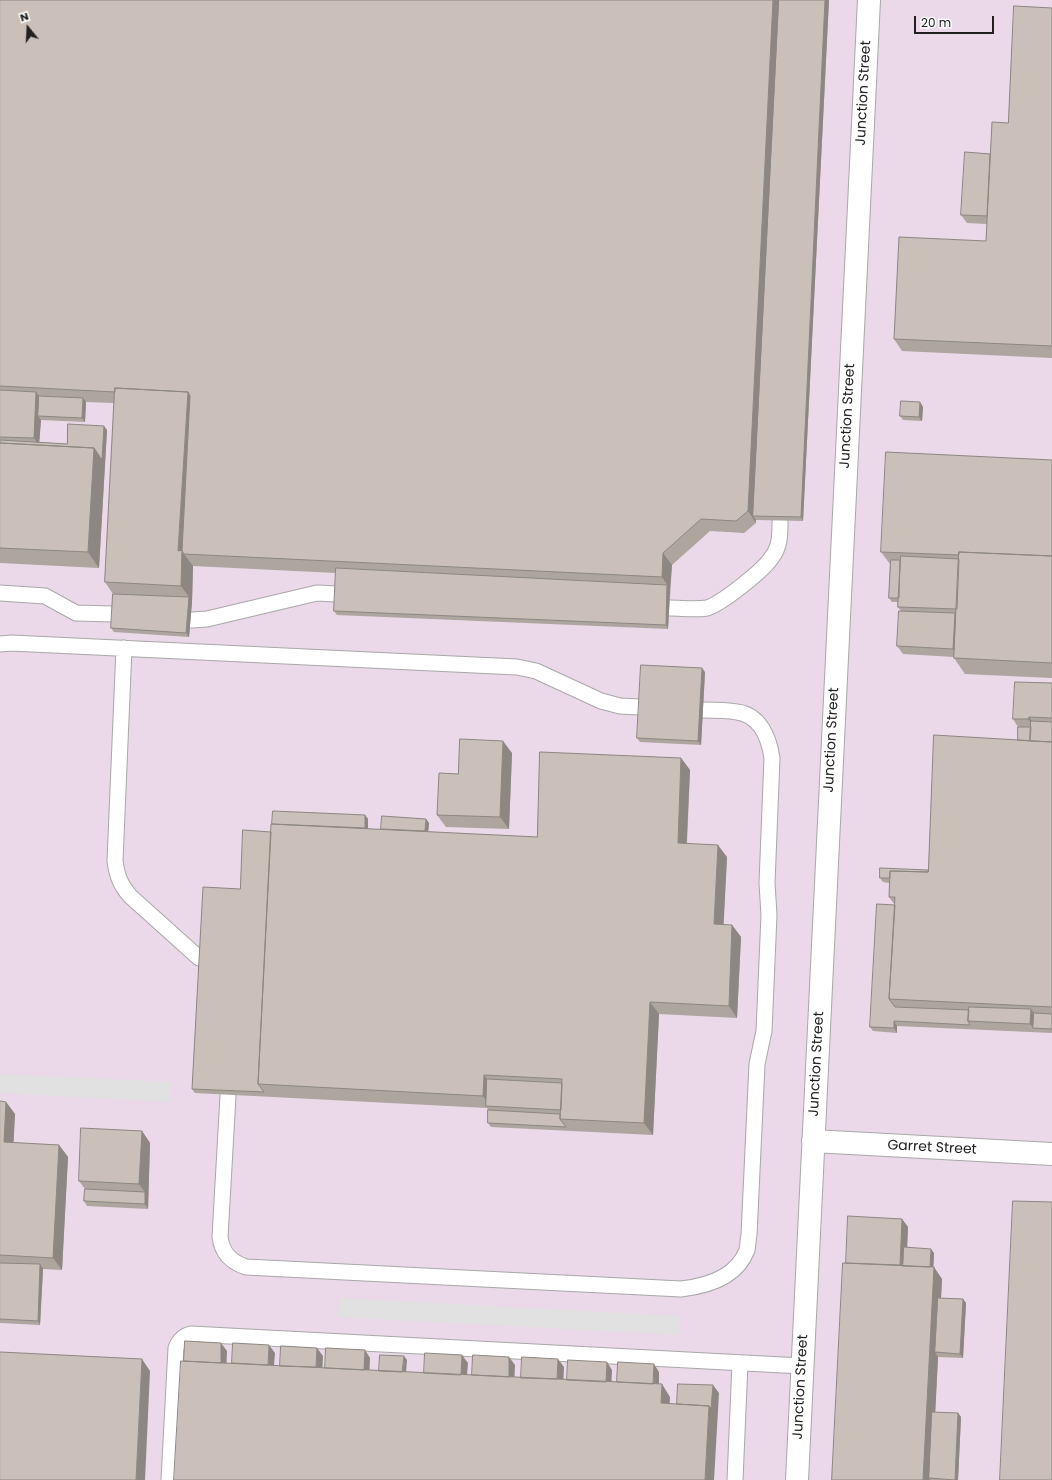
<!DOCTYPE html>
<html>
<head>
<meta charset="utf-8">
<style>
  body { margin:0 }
  #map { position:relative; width:1052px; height:1480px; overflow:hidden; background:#f1ede7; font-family:Poppins,sans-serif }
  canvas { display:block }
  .north { position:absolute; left:8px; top:8px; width:40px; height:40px; -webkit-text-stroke:3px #fff; paint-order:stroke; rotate:342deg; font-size:11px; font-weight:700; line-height:16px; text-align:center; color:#212121 }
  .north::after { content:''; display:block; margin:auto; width:14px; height:18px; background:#212121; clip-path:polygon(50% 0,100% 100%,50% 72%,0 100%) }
  .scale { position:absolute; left:914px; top:16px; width:80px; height:18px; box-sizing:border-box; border:2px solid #212121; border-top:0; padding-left:5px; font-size:12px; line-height:14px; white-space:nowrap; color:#212121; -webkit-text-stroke:3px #fff; paint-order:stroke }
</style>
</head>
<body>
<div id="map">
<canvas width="1052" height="1480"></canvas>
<div class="north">N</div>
<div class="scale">20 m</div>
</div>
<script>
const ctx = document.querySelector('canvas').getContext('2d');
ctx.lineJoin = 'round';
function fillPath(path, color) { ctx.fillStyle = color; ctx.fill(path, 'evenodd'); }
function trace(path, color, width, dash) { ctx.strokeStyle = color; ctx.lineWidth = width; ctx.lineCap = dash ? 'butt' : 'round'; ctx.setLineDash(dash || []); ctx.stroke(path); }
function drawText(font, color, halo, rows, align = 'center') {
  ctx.font = font + ' Poppins,sans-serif'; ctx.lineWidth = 3.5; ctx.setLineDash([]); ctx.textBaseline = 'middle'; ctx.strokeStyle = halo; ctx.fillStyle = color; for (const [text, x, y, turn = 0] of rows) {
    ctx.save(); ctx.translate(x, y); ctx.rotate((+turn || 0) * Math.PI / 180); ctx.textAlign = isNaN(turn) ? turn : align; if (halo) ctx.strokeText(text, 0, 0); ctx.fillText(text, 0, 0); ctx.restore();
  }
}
fillPath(new Path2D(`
  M0 0H1052V1480H0Z`), '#ebd8e8');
fillPath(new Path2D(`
  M0 1074 171 1082 170 1102 0 1093Z
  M339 1298 680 1316 679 1335 338 1317Z`), '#e1e1e1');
const lane = new Path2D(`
  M0 593 45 596 76 613 113 614
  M670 608C682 608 695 610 707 608 721 604 764 570 772 557 780 547 780 534 780 522
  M192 620 207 619 317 593 336 594
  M0 644 11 643 517 667 536 671 601 701 620 706 639 707
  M124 648 115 861C117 876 120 884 130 896L199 958
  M228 1096 220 1237C222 1253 231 1262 246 1267L681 1289C708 1286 737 1277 747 1250 748 1245 748 1239 749 1235L757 1064 764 1031 769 915 767 883 772 758C769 738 760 715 737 712 726 710 714 710 703 710
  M169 1480 176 1348C179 1340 183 1336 191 1334L802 1366
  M735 1480 740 1363`);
const street = new Path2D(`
  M813 1141 1052 1154
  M797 1480 869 0`);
trace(lane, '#a8a8a8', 17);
trace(street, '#a8a8a8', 24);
trace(lane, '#fff', 15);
trace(street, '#fff', 22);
fillPath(new Path2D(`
  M0 0H829L803 521 756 520V523L744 533 710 531 672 565 668 629 337 615 334 611 336 573 193 566 192 602 189 637 114 632 111 628 113 594 105 582 114 403 86 402 85 422 41 420 39 442 67 444 107 430 99 568 0 563Z
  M1052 8V358L902 351 894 339 986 241 987 224 967 223 961 215 990 154 1008 123Z
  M920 402 923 407 922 421 903 420 900 416Z
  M1052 460V678L965 674 954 658V657L903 654 897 646 901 611 898 607 899 602H892L889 598 890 564 881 552Z
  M705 672 701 745 640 742 637 738Z
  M1052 683V1033L897 1026V1033L873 1031 870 1027 895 905 889 897V883L883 882 880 878 928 870 1018 740V727L1013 719Z
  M512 753 509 829 446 827 437 815 458 774Z
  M681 758 690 770 687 844 727 857 723 925H732L741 937 737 1018 659 1014 653 1135 491 1127 488 1123V1110L487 1108 195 1093 192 1089 240 889 271 832 365 815 368 819V829H381L426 819 429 823 428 832 537 837Z
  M0 1101 6 1102 15 1114 13 1143 59 1145 68 1157 62 1270 43 1269 40 1325 0 1323Z
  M142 1131 150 1143 148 1209 87 1206 84 1201 85 1189 79 1181Z
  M902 1219 908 1227 907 1247 934 1253 933 1267 942 1279 941 1298 963 1299 966 1303 963 1358 938 1357 935 1413H958L961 1417 958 1480H832L846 1263Z`), '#aea59f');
fillPath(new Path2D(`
  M773 0H782L753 516 756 520V523L748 511Z
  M825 0H829L803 521 801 517Z
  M36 392 42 400 38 416 41 420 39 446 34 438Z
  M188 392 199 408 184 554 193 566 192 602 189 637 186 633 189 597 181 586 178 551Z
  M83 398 86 402 85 422 82 418Z
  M920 402 923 407 922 421 919 417Z
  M104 426 107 430 99 568 88 552 94 448Z
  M663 553 672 565 670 589 662 577Z
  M667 585 670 589 668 629 666 625Z
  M955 613 960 622 958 657 953 649Z
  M702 668 705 672 701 745 698 741Z
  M1029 717 1037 729V731L1028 719Z
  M503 741 512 753 509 829 500 817Z
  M681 758 690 770 686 855 678 843Z
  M365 815 368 819V841L365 836Z
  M426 819 429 823 427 843 424 839Z
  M718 845 727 857 723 937 714 924Z
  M732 925 741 937 737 1018 729 1006Z
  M650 1002 659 1014 653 1135 644 1123Z
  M1031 1009 1037 1017 1033 1028 1030 1024Z
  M894 1021 897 1026V1033L894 1028Z
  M484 1075 493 1087 490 1106 483 1096Z
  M6 1102 15 1114 13 1154 4 1142Z
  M142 1131 150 1143 148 1209 145 1204V1192L139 1184Z
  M59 1145 68 1157 62 1270 53 1258Z
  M902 1219 908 1227 906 1273 900 1269Z
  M931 1249 934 1253 933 1279 930 1275Z
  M40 1264 43 1269 40 1325 38 1321Z
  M934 1267 942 1279 938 1353 935 1352 938 1357 932 1478H929L930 1480H923Z
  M963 1299 966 1303 963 1358 960 1354Z
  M221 1343 227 1351 226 1375 220 1367Z
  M269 1345 275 1353 273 1377 268 1369Z
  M317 1348 323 1356 322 1379 316 1371Z
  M365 1350 370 1358 369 1382 363 1374Z
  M462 1355 468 1363 466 1387 460 1378Z
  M404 1356 407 1360 405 1384 402 1380Z
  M509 1357 515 1365 514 1389 509 1381Z
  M142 1359 150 1371 145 1480H136Z
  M558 1359 564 1367 563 1391 557 1383Z
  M607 1362 612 1370 611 1394 605 1386Z
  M654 1364 659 1372V1396L653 1388Z
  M662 1384 670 1397 669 1415 661 1403Z
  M713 1385 719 1393 714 1480H705L709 1406Z
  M958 1413 961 1417 958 1480H955Z`), '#8d8682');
const building = new Path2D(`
  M0 0H773L748 511 736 521 701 519 663 553 662 577 184 554 182 551 190 396 188 392 115 388V392L0 386Z
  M779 0H825L801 517 753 516Z
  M1014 6 1052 8V346L894 339 899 237 986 241 992 122 1008 123Z
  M965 152 990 154 987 216 961 215Z
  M115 388 188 392 178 551 182 550 181 586 105 582Z
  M0 390 36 392 34 438 0 437Z
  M39 396 83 398 82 418 38 416Z
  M901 401 920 402 919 417 900 416Z
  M68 424 104 426 102 460 94 448 0 443V440L67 444Z
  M0 443 94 448 88 552 0 548Z
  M886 452 1052 460V556L959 552V555L881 552Z
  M959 552 1052 556V663L954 658Z
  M901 556 959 559 957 609 898 607Z
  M891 560H900L899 598H889Z
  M336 568 667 585 666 625 334 611Z
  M113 594 189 597 186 633 111 628Z
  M899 611 955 613 953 649 897 646Z
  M641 665 702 668 698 741 637 738Z
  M1015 682 1052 683V718L1029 717 1028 719H1013Z
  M1031 721 1052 722V742L1030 741Z
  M1018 727H1031L1030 741 1018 740Z
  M934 735 1052 742V1007L889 999 895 897H889L890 871 928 872Z
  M460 739 503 741 500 817 437 815 439 773 458 774Z
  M540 752 681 758 678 843 718 845 714 924 732 925 729 1006 650 1002 644 1123 560 1119 562 1079 484 1075 483 1096 258 1084 271 824 537 837Z
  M273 811 365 815V828L272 824Z
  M382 816 426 819 425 831 381 829Z
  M243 830 271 832 258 1084 264 1092 192 1089 203 887 240 889Z
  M880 868 928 870V872L890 871V878H880Z
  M877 904 895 905 889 999 895 1007 969 1010 968 1021 970 1025 894 1021V1028L870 1027Z
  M969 1007 1031 1009 1030 1024 968 1021Z
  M1034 1013 1052 1014V1029L1033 1028Z
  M487 1079 562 1083 561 1110 486 1106Z
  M0 1101 6 1102 4 1142 59 1145 53 1258 0 1255Z
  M488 1110 560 1114V1119L566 1127 488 1123Z
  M81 1128 142 1131 139 1184 79 1181Z
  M85 1189 145 1192V1204L84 1201Z
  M1013 1201 1052 1202V1480H1000Z
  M848 1216 902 1219 900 1265 846 1263Z
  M904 1247 931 1249 930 1267 903 1266Z
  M0 1263 40 1264 38 1321 0 1319Z
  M843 1263 934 1267 923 1480H832Z
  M938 1298 963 1299 960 1354 935 1352Z
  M185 1341 221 1343V1363L184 1361Z
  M233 1343 269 1345 268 1365 232 1363Z
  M281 1346 317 1348 316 1367 280 1366Z
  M326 1348 365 1350 364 1370 325 1368Z
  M0 1352 142 1359 136 1480H0Z
  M425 1353 462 1355 461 1375 424 1373Z
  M380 1355 404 1356 402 1372 379 1371Z
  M473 1355 509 1357V1377L472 1375Z
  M522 1357 558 1359 557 1379 521 1378Z
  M568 1360 607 1362 606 1382 567 1380Z
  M181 1361 662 1384 661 1403 709 1406 705 1480H174Z
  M618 1362 654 1364 653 1384 617 1382Z
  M678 1384 713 1385 711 1409 709 1406 677 1404Z
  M932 1412 958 1413 955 1480 929 1478Z`);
fillPath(building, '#cac0b9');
trace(building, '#8d8682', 1);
drawText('14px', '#212121', '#fff', [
  ["Junction Street",864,93,-87],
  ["Junction Street",848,416,-87],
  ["Junction Street",832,740,-87],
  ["Junction Street",817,1064,-87],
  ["Garret Street",932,1148,3],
  ["Junction Street",801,1387,-87]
]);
</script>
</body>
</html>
